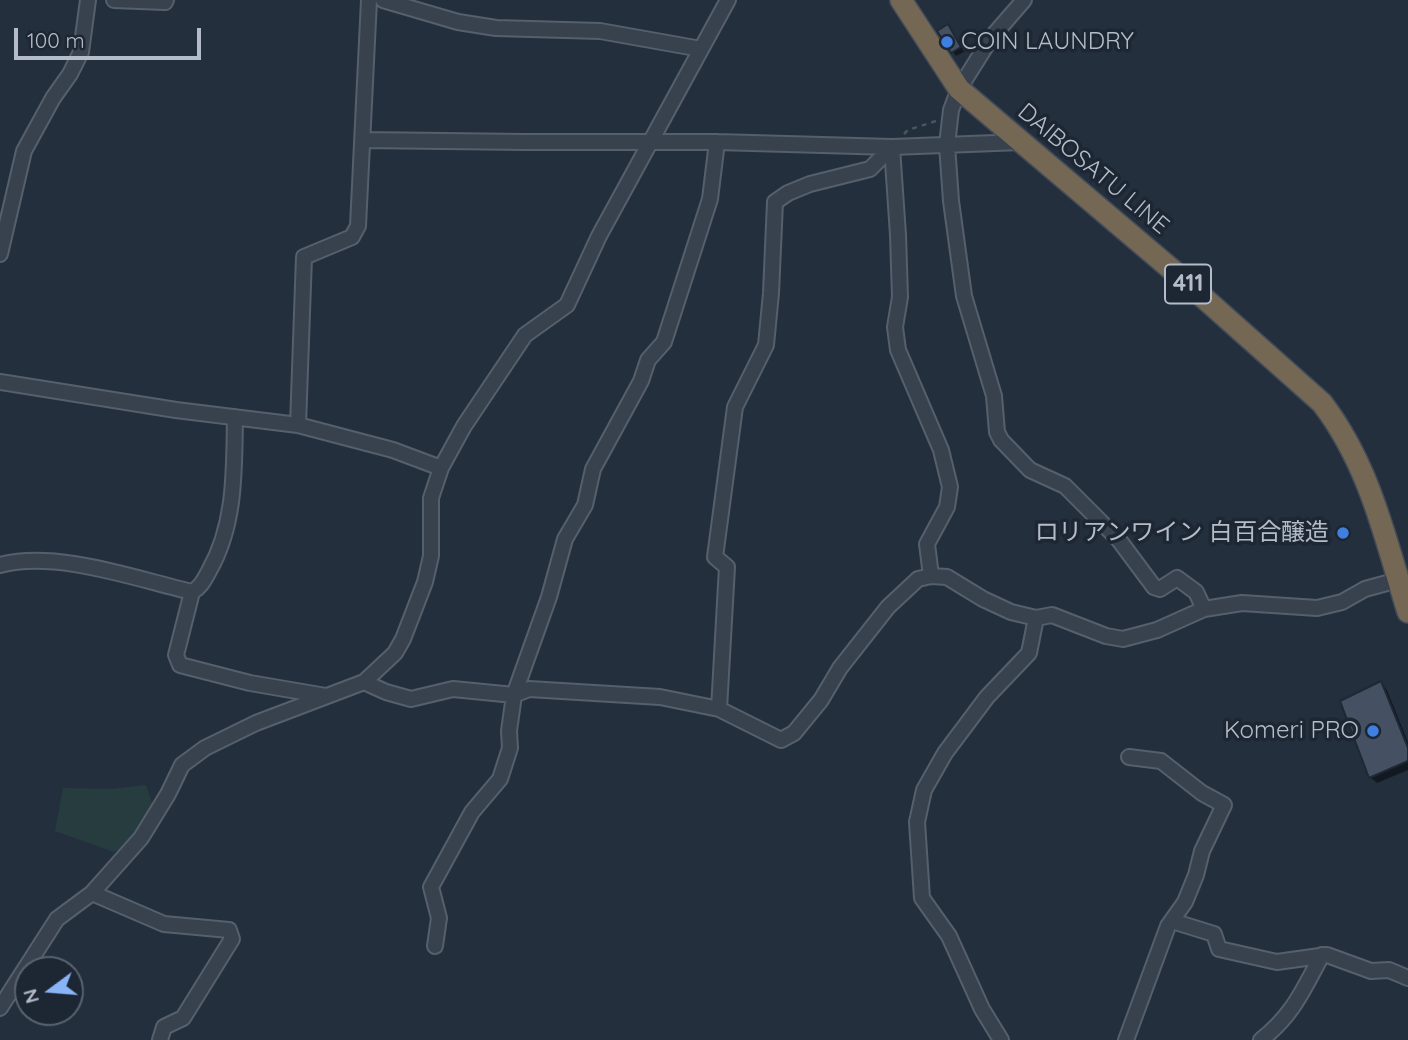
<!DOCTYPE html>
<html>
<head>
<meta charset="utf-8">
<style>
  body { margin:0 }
  #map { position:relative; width:1408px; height:1040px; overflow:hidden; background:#242f3e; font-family:Quicksand,sans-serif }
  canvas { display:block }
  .north { position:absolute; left:14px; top:956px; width:70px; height:70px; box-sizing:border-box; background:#1d2633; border:2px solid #59626f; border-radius:50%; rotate:254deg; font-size:19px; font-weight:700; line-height:28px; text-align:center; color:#b4bcc9 }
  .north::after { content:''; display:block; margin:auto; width:24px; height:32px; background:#8ab4f8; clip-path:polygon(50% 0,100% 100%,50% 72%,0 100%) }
  .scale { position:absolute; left:14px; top:28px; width:187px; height:32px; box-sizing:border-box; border:4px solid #b4bcc9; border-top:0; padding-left:9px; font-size:21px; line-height:24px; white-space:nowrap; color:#b4bcc9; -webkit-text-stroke:5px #1d2633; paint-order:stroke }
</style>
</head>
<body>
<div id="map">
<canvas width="1408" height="1040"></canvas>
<div class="north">N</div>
<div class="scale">100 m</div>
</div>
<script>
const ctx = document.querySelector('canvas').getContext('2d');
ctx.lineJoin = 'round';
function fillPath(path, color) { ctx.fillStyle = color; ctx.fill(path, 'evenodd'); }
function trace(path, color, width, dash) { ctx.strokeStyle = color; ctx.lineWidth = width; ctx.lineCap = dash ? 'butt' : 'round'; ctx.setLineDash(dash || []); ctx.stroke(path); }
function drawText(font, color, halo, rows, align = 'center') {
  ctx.font = font + ' Quicksand,"Noto Sans JP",sans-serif'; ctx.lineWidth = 7; ctx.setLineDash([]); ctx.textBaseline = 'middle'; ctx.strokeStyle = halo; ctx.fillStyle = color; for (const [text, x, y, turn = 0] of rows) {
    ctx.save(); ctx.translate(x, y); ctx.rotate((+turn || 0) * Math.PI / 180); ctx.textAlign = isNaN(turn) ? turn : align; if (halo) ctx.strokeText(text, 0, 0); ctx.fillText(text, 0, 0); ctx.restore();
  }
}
fillPath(new Path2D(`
  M146 785 153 806 130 845 114 852 55 831 63 788 111 789Z`), '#263c3f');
fillPath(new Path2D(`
  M948 26 964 52 956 56 939 31Z
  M1381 683 1387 690 1408 742V770L1377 783 1370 777Z`), '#0007');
const building = new Path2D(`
  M948 24 961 47 951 53 937 31Z
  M1381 681 1408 748V761L1369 778 1340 701Z`);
fillPath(building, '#455162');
trace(building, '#1f2835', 2);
const minor = new Path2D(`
  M114 0 165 2 166 0
  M383 0 458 22 496 28 600 31 701 49
  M1024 0 991 38 959 89 951 110 947 145 951 201 964 296 994 396 997 432 1001 440 1030 470 1065 486 1119 540 1154 587 1160 589 1177 578 1196 592 1204 609
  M363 140 525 142H717L892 147 1021 142
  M892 147 898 235 900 297 895 327 898 350 941 450 950 487 947 507 927 544 931 576
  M0 254 24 151 53 98 70 74 81 52 88 0
  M0 382 176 410 298 425 393 450 441 468
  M235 417C234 470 236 524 209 571 204 580 201 587 192 592L176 655 180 665 250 683 326 696
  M298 425 304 257 352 237 358 226 369 0
  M0 565C56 550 136 579 192 592
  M364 682 386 692 411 699 453 689 514 695 529 689 660 697 719 709 781 740 794 733 821 700 840 668 888 607 918 579 931 576 947 577 983 599 1011 612 1036 618 1052 615 1106 636 1123 639 1157 630 1204 609 1242 603 1317 608 1342 602 1365 589 1398 580
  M719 709 727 567 715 557 735 407 766 345 771 293 775 202 788 193 810 184 870 169 892 147
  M92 893 164 924 229 930 232 939 183 1018 164 1027 160 1040
  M1172 921 1214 934 1219 949 1277 962 1327 955 1371 971 1389 970 1408 978
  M435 946 439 918 431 887 472 812 500 779 510 748 509 731 514 695 549 597 565 539 585 505 593 469 641 381 648 360 664 342 710 199 717 142
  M0 1008 57 919 92 893 141 838 168 794 182 765 205 748 256 723 364 682 395 653 403 639 425 582 431 556V498L441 468 464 426 525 335 567 305 599 236 728 0
  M1001 1040 982 1009 949 936 922 898 917 822 924 790 945 753 987 697 1029 653 1036 618
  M1126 1040 1168 926 1185 902 1196 875 1202 851 1224 805 1202 793 1161 761 1129 757
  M1261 1040C1293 1015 1303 990 1322 955`);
const highway = new Path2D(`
  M901 0 959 89 1177 274 1322 403C1370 466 1385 538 1408 612`);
trace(minor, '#565f6c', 18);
trace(highway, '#434c59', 24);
trace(new Path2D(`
  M904 134 908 130 936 121`), '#44595c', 2.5, [5, 5]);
trace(minor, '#38414e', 14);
trace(highway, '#746855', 21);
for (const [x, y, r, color] of [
  [947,42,7,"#3f7fe0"],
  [1343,533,7,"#3f7fe0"],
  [1373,731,7,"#3f7fe0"]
]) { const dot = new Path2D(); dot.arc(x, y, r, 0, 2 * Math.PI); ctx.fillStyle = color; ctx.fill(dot); trace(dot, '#1d2633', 2.5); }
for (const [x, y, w] of [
  [1188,284,46]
]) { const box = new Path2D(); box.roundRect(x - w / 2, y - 19.5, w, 39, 5); ctx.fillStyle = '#1d2633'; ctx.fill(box); trace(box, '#b4bcc9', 2); }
drawText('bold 23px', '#b4bcc9', null, [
  ["411",1188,284]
]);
drawText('24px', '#b4bcc9', '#1d2633', [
  ["COIN LAUNDRY",961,42,"left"],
  ["ロリアンワイン 白百合醸造",1329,533],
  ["Komeri PRO",1359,731]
], 'right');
drawText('24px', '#b4bcc9', '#1d2633', [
  ["DAIBOSATU LINE",1093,169,40]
]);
</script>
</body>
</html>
